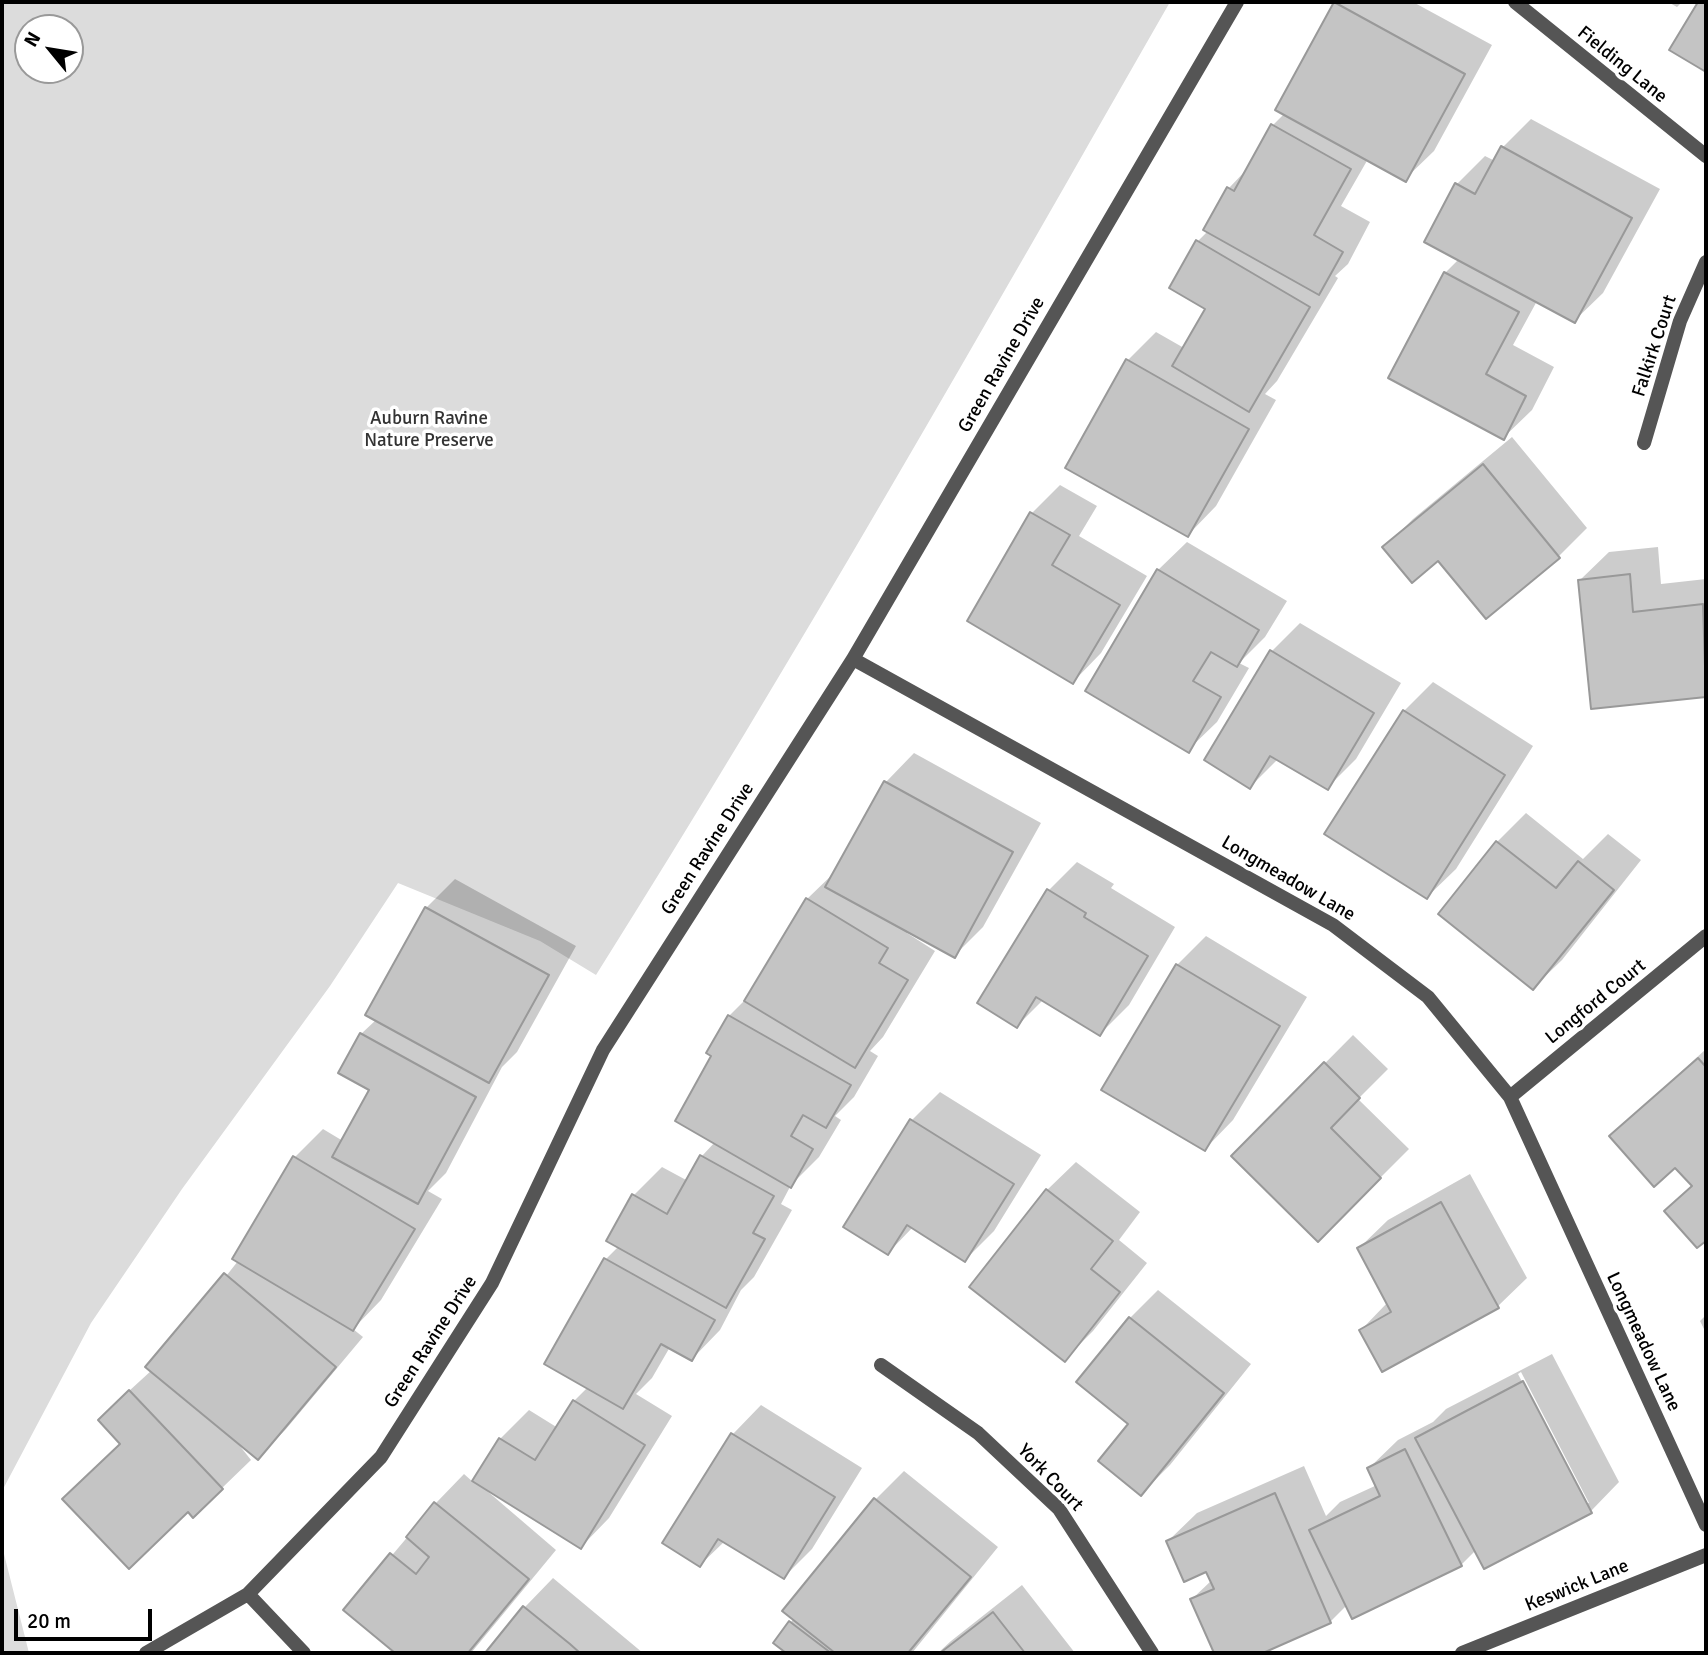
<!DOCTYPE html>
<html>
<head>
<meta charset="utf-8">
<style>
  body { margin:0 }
  #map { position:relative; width:1708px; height:1655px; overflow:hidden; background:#fff; font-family:Signika,sans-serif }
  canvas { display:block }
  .frame { position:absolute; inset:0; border:4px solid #000; pointer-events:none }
  .north { position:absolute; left:14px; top:14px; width:70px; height:70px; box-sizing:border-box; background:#fff; border:2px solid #999; border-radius:50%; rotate:300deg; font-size:19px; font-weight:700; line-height:28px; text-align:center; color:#000 }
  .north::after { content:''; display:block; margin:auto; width:24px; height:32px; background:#000; clip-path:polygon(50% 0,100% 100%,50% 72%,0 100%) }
  .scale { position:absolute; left:14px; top:1609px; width:138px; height:32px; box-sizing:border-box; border:4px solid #000; border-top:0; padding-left:9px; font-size:21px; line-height:24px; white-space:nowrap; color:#000; -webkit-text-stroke:5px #fff; paint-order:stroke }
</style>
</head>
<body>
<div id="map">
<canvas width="1708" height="1655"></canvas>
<div class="frame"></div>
<div class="north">N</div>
<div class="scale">20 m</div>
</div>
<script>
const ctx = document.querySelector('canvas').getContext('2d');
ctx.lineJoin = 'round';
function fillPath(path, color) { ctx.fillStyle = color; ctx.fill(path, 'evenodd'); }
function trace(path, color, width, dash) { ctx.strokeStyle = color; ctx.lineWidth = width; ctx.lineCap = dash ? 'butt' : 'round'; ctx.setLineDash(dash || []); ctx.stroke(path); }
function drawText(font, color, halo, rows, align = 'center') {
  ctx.font = font + ' Signika,sans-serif'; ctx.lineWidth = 7; ctx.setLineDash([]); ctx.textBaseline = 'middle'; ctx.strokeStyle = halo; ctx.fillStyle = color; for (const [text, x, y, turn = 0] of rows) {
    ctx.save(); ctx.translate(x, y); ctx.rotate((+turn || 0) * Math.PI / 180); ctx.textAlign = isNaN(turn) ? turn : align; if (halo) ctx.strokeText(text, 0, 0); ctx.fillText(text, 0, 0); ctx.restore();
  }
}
fillPath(new Path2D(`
  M2 2H1170C983 329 797 656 596 975L540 941 398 883 330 986 182 1189 91 1323 2 1491ZM28 28H70V70H28Z
  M2 1546 29 1653H2Z`), '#dcdcdc');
fillPath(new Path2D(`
  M1337 2H1413L1492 45 1434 151 1405 179 1368 159 1341 206 1370 222 1348 264 1335 276 1338 278 1277 381 1265 394 1276 400 1216 506 1188 535 1127 361 1156 332 1184 348 1208 308 1198 241 1208 231 1206 229 1229 188 1249 167 1273 125 1285 113Z
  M1668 2H1682L1677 7Z
  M1531 119 1660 189 1603 293 1574 321 1537 301 1513 345 1554 367 1532 410 1503 438 1390 378 1445 273 1459 259 1457 184 1485 156 1495 161 1503 147Z
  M1512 437 1587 528 1558 557 1438 559 1385 547 1413 519Z
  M1060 485 1097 506 1079 536 1147 576 1101 653 1073 682 1032 513Z
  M1187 542 1287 601 1265 637 1239 663 1249 668 1217 722 1188 750 1158 570Z
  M1658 547 1661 584 1706 579V695L1593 707 1580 580 1609 552Z
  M1300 623 1401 683 1356 759 1327 788 1278 759 1250 787 1271 652Z
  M1433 682 1533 746 1456 869 1427 897 1404 711Z
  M914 753 1041 823 983 927 954 956 908 931 907 933 935 951 883 1037 870 1051 878 1056 854 1097 835 1116 841 1120 819 1157 791 1185 781 1204 792 1210 754 1277 741 1290 720 1330 692 1359 670 1347 652 1378 636 1394 672 1416 609 1518 581 1547 479 1484 556 1550 471 1653H398L346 1610 436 1503 464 1474 473 1482 500 1439 529 1410 558 1428 574 1401 588 1387 547 1363 606 1259 619 1246 634 1195 662 1167 688 1181 702 1156 715 1142 714 1055 708 1052 729 1016 749 996 807 899 836 871 886 782Z
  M1526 813 1583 859 1608 834 1641 860 1562 960 1533 988 1440 913 1497 842Z
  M1077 862 1114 884 1111 888 1175 927 1129 1005 1100 1034 1043 1000 1017 1026 1048 891Z
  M455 879 576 946 517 1052 502 1067 446 1173 428 1191 442 1199 381 1300 353 1329 363 1337 286 1429 258 1458 232 1436 251 1460 193 1516 122 1443 129 1391 152 1370 238 1261 295 1157 323 1129 343 1141 371 1090 361 1034 377 1019 426 908Z
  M1206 936 1307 997 1233 1120 1205 1149 1177 965Z
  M1353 1035 1388 1069 1358 1099 1409 1149 1318 1240 1233 1156Z
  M1706 1049V1238L1697 1246 1667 1211 1693 1185 1676 1166 1611 1136Z
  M940 1092 1041 1155 994 1231 965 1260 913 1227 888 1253 912 1120Z
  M1076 1162 1140 1212 1119 1240 1147 1263 1093 1331 1064 1360 1047 1190Z
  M1470 1174 1527 1278 1498 1306 1361 1330 1388 1302 1359 1248 1388 1220Z
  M1158 1290 1251 1364 1170 1465 1141 1494 1130 1318Z
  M1706 1315V1333L1700 1321Z
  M1552 1354 1619 1482 1591 1511 1476 1550 1461 1565 1347 1605 1330 1622 1259 1653H1216L1192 1599 1212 1580 1207 1570 1168 1541 1197 1513 1304 1466 1326 1516 1340 1502 1377 1485 1369 1468 1398 1440 1433 1422 1446 1409ZM1521 1372 1589 1503H1585L1518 1374Z
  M761 1405 862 1468 812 1549 784 1577 725 1541 700 1565 665 1543 733 1434Z
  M904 1471 998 1547 912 1653H789L775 1643 794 1618 785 1611 876 1499Z
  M553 1578 643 1653H487L525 1607Z
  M1022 1585 1075 1653H938L951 1641Z`), '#0003');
const building = new Path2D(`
  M1334 2 1465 74 1406 182 1275 110Z
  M1698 2H1706V72L1669 50Z
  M1271 124 1351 169 1314 235 1343 252 1319 295 1203 230 1227 187 1234 191Z
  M1501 146 1632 218 1575 323 1424 242 1455 183 1475 194Z
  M1196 240 1310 307 1249 412 1172 366 1205 309 1169 288Z
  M1444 272 1519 312 1486 374 1526 396 1504 440 1388 378Z
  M1126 359 1249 429 1188 537 1065 468Z
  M1483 464 1560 558 1486 619 1438 561 1412 583 1382 547Z
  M1030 512 1070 535 1052 565 1120 605 1073 684 967 621Z
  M1157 569 1259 630 1237 667 1211 652 1193 681 1221 697 1189 753 1085 691Z
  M1630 574 1633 612 1703 604 1706 697 1591 709 1578 580Z
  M1270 650 1374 713 1328 790 1270 756 1250 789 1204 760Z
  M1403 710 1505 775 1427 899 1324 834Z
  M884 781 1013 852 955 958 825 887Z
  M1496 841 1556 888 1578 861 1614 890 1533 990 1438 914Z
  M1047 889 1086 913 1084 917 1148 956 1100 1036 1036 997 1017 1028 977 1003Z
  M806 898 888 948 879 963 908 980 855 1068 744 1001Z
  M425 907 549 975 489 1083 365 1015Z
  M1176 964 1280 1026 1205 1151 1101 1090Z
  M728 1015 851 1085 826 1128 803 1115 791 1136 813 1149 791 1188 675 1121 711 1056 706 1053Z
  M360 1033 476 1097 418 1204 332 1157 369 1090 338 1073Z
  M1698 1058 1706 1067V1241L1697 1248 1664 1211 1692 1186 1675 1168 1654 1187 1609 1136Z
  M1324 1062 1360 1098 1331 1128 1381 1178 1318 1242 1231 1156Z
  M910 1119 1014 1184 965 1262 907 1225 888 1255 843 1227Z
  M700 1155 774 1196 753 1233 765 1239 726 1308 606 1241 632 1194 667 1214Z
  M293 1156 415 1229 353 1331 232 1259Z
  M1046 1189 1113 1241 1091 1269 1120 1292 1065 1362 969 1287Z
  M1441 1202 1499 1308 1382 1372 1359 1330 1391 1312 1357 1248Z
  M604 1258 715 1320 692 1361 661 1344 623 1409 544 1364Z
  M224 1273 336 1367 258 1460 145 1367Z
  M1129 1317 1224 1393 1141 1496 1098 1461 1128 1424 1076 1382Z
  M1523 1381 1592 1513 1484 1569 1415 1438Z
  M129 1390 223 1489 193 1518 188 1512 129 1569 62 1499 120 1444 98 1420Z
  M573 1400 645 1445 581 1549 472 1481 499 1438 535 1460Z
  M731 1433 835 1497 784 1579 718 1539 700 1567 662 1543Z
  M1405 1449 1462 1566 1352 1619 1309 1530 1380 1496 1367 1468Z
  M1275 1493 1331 1623 1263 1653H1214L1190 1599 1214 1589 1206 1572 1184 1582 1166 1541Z
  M874 1498 971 1577 908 1653H835L782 1611Z
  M434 1502 529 1579 468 1653H395L343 1610 390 1553 416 1574 429 1557 406 1537Z
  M523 1606 570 1644 580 1653H485Z
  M993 1612 1025 1653H940Z
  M789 1621 831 1653H786L773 1643Z`);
fillPath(building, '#c4c4c4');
trace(building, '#999', 2);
trace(new Path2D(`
  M1515 2 1706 156
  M1644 443 1680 321 1706 262
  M853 659 1333 925 1428 997 1510 1097 1706 1525
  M1510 1097 1706 936
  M881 1365 978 1433 1059 1509 1152 1653
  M248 1594 304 1653
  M146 1653 248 1594 381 1457 492 1283 603 1050 853 659 1237 2
  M1462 1653 1706 1555`), '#555', 14);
drawText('19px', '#000', '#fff', [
  ["Fielding Lane",1622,65,39],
  ["Falkirk Court",1655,346,-72],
  ["Green Ravine Drive",1002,365,-60],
  ["Green Ravine Drive",708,849,-57],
  ["Longmeadow Lane",1288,879,30],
  ["Longford Court",1596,1002,-39],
  ["Green Ravine Drive",431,1342,-57],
  ["Longmeadow Lane",1643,1342,65],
  ["York Court",1050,1478,46],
  ["Keswick Lane",1577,1586,-22]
]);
drawText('19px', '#333', '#fff', [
  ["Auburn Ravine",429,419],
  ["Nature Preserve",429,441]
]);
</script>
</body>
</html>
